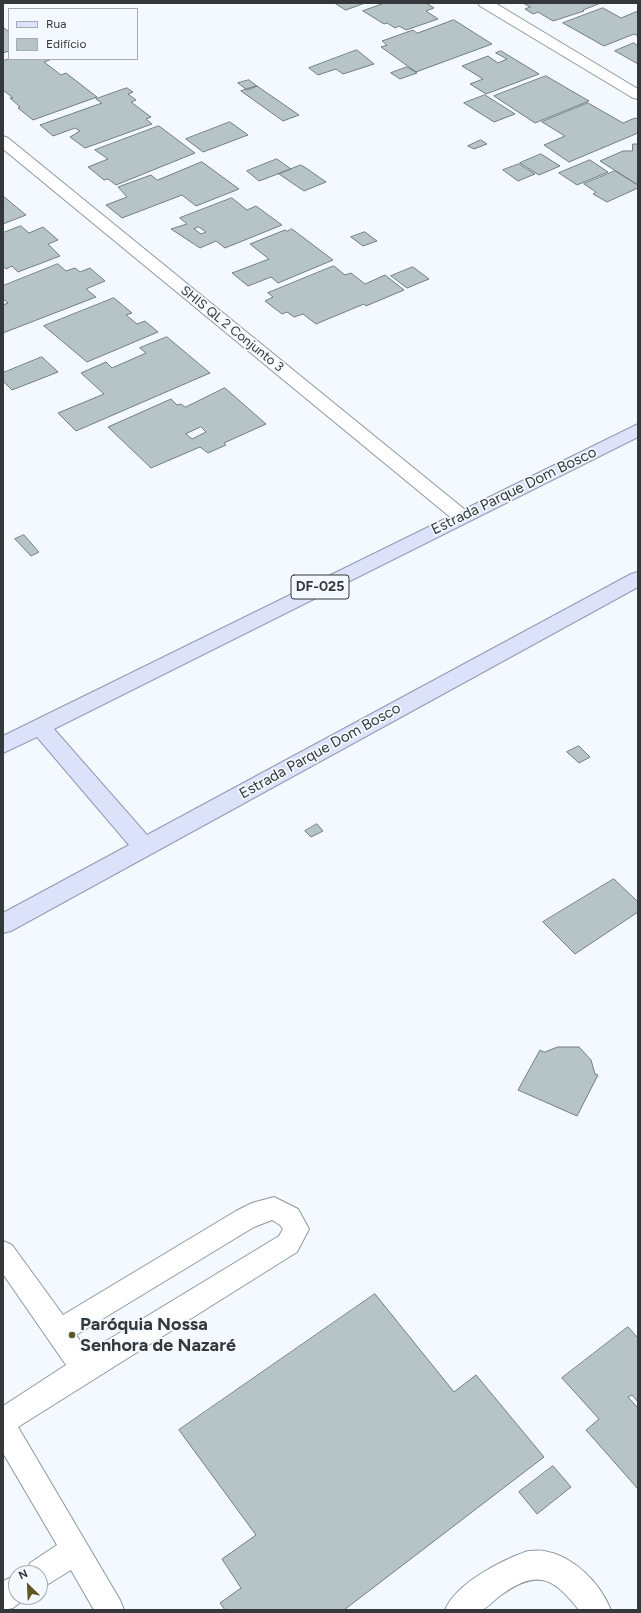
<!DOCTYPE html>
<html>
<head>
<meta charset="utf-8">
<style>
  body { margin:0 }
  #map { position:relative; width:641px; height:1613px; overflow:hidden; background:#f3f9fe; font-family:Figtree,sans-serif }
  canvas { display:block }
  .frame { position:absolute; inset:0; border:4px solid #34383b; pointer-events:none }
  .legend { position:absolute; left:8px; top:8px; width:130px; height:52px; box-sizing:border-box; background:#f3f9fe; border:1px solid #a7acb0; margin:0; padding:5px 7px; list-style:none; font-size:12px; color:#34383b }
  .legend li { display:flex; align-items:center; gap:8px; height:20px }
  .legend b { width:20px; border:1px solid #a7acb0 }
  .north { position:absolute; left:8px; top:1565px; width:40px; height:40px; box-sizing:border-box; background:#f3f9fe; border:1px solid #a7acb0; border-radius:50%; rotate:336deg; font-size:11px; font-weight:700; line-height:16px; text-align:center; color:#34383b }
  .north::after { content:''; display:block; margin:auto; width:14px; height:18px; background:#5f5723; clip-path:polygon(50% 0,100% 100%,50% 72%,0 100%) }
</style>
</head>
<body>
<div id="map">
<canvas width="641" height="1613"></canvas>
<div class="frame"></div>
<ul class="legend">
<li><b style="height:5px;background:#dbe2f9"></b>Rua</li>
<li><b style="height:11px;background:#b6c4c8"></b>Edifício</li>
</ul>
<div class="north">N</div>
</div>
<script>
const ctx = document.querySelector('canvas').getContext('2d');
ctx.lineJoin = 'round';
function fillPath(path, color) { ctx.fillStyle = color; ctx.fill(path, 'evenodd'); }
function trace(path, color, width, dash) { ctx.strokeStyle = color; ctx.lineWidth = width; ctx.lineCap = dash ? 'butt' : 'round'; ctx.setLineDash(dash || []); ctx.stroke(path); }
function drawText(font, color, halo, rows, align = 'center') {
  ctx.font = font + ' Figtree,sans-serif'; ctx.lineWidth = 3.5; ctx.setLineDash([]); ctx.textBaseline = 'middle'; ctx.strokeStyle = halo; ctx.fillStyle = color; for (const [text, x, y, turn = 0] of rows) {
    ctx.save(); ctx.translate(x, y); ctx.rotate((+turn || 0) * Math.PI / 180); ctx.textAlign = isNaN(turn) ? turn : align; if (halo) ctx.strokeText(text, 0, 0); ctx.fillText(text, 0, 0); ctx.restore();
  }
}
const building = new Path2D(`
  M335 3H365L346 10Z
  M385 3H426L434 8 426 11 438 19 406 30 399 26 395 28 387 23 384 24 363 11Z
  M523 3H601L583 10 584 11 553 21 538 12 533 14 525 9 530 7Z
  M603 8 621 18 638 11V36L634 34 604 46 563 23Z
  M454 20 492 44 416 72 381 47 387 45 382 41 413 30 417 33Z
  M3 27 9 32V51L3 53Z
  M634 43 638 46V64L615 51Z
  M357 50 374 64 343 74 336 69 318 75 309 68Z
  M501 51 539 74 486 94 470 84 483 79 462 66 488 56 498 63 507 59 496 53Z
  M9 59H52L44 62 61 75 66 73 97 97 33 120 18 108 20 107 10 98H13L3 90V61Z
  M407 67 417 73 400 79 391 73Z
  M546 76 589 101 535 123 494 96Z
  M249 80 257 86 247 90 238 83Z
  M257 86 299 115 283 121 241 91Z
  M127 88 133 92 128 94 136 100 131 102 151 117 146 119 152 124 85 148 70 137 80 131 75 128 53 136 40 125 102 103 96 99Z
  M485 95 515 114 494 122 464 103Z
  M588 103 623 123 635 118 638 119V133L569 162 544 145 565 136 542 122Z
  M230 122 248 135 203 152 186 139Z
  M159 126 195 153 116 185 108 179 104 180 88 167 108 159 95 150Z
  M481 140 487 144 474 149 468 146Z
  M633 144H638V185L600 161 623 151H632Z
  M541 154 560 166 539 175 520 163Z
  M277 159 291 169 259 181 247 171Z
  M590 160 608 172 577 185 559 173Z
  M202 162 239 189 196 206 182 195 122 218 106 205 127 197 118 187 151 175 157 180Z
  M519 164 535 174 518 181 503 170Z
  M301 165 306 168 326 182 304 191 279 174Z
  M615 171 638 185V188L607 202 593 194 596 192 584 184Z
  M3 196 26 215 3 224Z
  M232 198 247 210 256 206 282 225 225 248 216 241 200 248 171 229 187 224 180 218ZM199 227 206 232 201 234 194 229Z
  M21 226 29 233 43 227 58 240 48 244 60 256 18 272 12 266 6 269 3 266V233Z
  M292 229 333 260 278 283 271 277 248 286 232 273 269 259 250 244 285 230 287 231Z
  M365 232 377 241 363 246 351 237Z
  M58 264 66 271 75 268 80 272 90 268 105 281 86 289 96 297 3 333V305L8 303 3 299V286Z
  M334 266 345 275 351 273 365 284 385 275 404 290 366 306 364 304 316 324 303 314 294 317 287 312 282 314 265 301 273 297 268 293Z
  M413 267 429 279 407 288 391 276Z
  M114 298 132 313 126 315 137 324 145 321 158 332 87 362 44 326Z
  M167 337 210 373 76 431 58 413 104 394 81 373 106 362 112 368 146 353 140 348Z
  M42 357 58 372 12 390 3 381V373Z
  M225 388 266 424 224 443 226 445 208 453 200 447 151 468 108 427 171 399 177 405 181 404 185 407ZM201 427 206 432 192 439 186 434Z
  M24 535 39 552 31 556 15 539Z
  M579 746 590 757 579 763 567 752Z
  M317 824 323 831 311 837 305 831Z
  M614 879 638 902V912L575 954 543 922Z
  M558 1047H579L591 1060 595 1074 598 1075 577 1116 518 1090 540 1050 544 1052Z
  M375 1294 454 1392 476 1375 544 1457 344 1610H225L220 1603 241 1588 222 1559 256 1535 179 1430Z
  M628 1327 638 1338V1402L632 1395 628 1397 638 1408V1489L586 1430 599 1419 562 1378Z
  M553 1466 571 1487 537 1514 519 1492Z`);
fillPath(building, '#b6c4c8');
trace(building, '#727f82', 1);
const service = new Path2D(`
  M274 1197 298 1209 309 1229 297 1252 18 1427 120 1600 124 1610H94L71 1570 50 1583 40 1587V1573H26L30 1563 57 1545 3 1453V1406L66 1365 3 1274V1241L12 1245 63 1315 236 1211 252 1203ZM272 1220 280 1225 283 1229 279 1236 88 1352 76 1335 254 1227Z
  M528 1551C533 1551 539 1550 544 1551 574 1556 600 1583 611 1610H579C553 1577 537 1569 501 1595 495 1599 488 1608 481 1610 473 1613 454 1610 445 1610 456 1583 502 1560 528 1551Z
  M16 1575V1597H27L13 1608 3 1610V1581Z`);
const minor = new Path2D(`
  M478 3H495L638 89V99L633 98 480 6Z
  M3 136 8 138 469 513 472 517 469 521 462 523 455 521 3 149Z`);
const primary = new Path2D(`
  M638 424V437L54 729 147 835 631 574 638 572V587L11 931 3 933V913L129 845 37 737 3 753V736Z`);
trace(service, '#8e98a0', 2);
trace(minor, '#8e98a0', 2);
trace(primary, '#919ab4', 2);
fillPath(service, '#fff');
fillPath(minor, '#fff');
fillPath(primary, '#dbe2f9');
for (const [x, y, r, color] of [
  [72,1335,4,"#5f5723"]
]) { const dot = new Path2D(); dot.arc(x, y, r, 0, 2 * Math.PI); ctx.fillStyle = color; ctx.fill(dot); trace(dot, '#f3f9fe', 1.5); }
drawText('13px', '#34383b', '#f3f9fe', [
  ["SHIS QL 2 Conjunto 3",232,329,39]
]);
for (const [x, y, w] of [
  [320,587,58]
]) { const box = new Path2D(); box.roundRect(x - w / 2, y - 12, w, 24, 3); ctx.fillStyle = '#f3f9fe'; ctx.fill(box); trace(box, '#34383b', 1); }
drawText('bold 14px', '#34383b', null, [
  ["DF-025",320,587]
]);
drawText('15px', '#34383b', '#f3f9fe', [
  ["Estrada Parque Dom Bosco",514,491,-26],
  ["Estrada Parque Dom Bosco",320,751,-29]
]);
drawText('bold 18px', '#34383b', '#f3f9fe', [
  ["Paróquia Nossa",80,1325],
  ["Senhora de Nazaré",80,1346]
], 'left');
</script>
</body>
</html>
